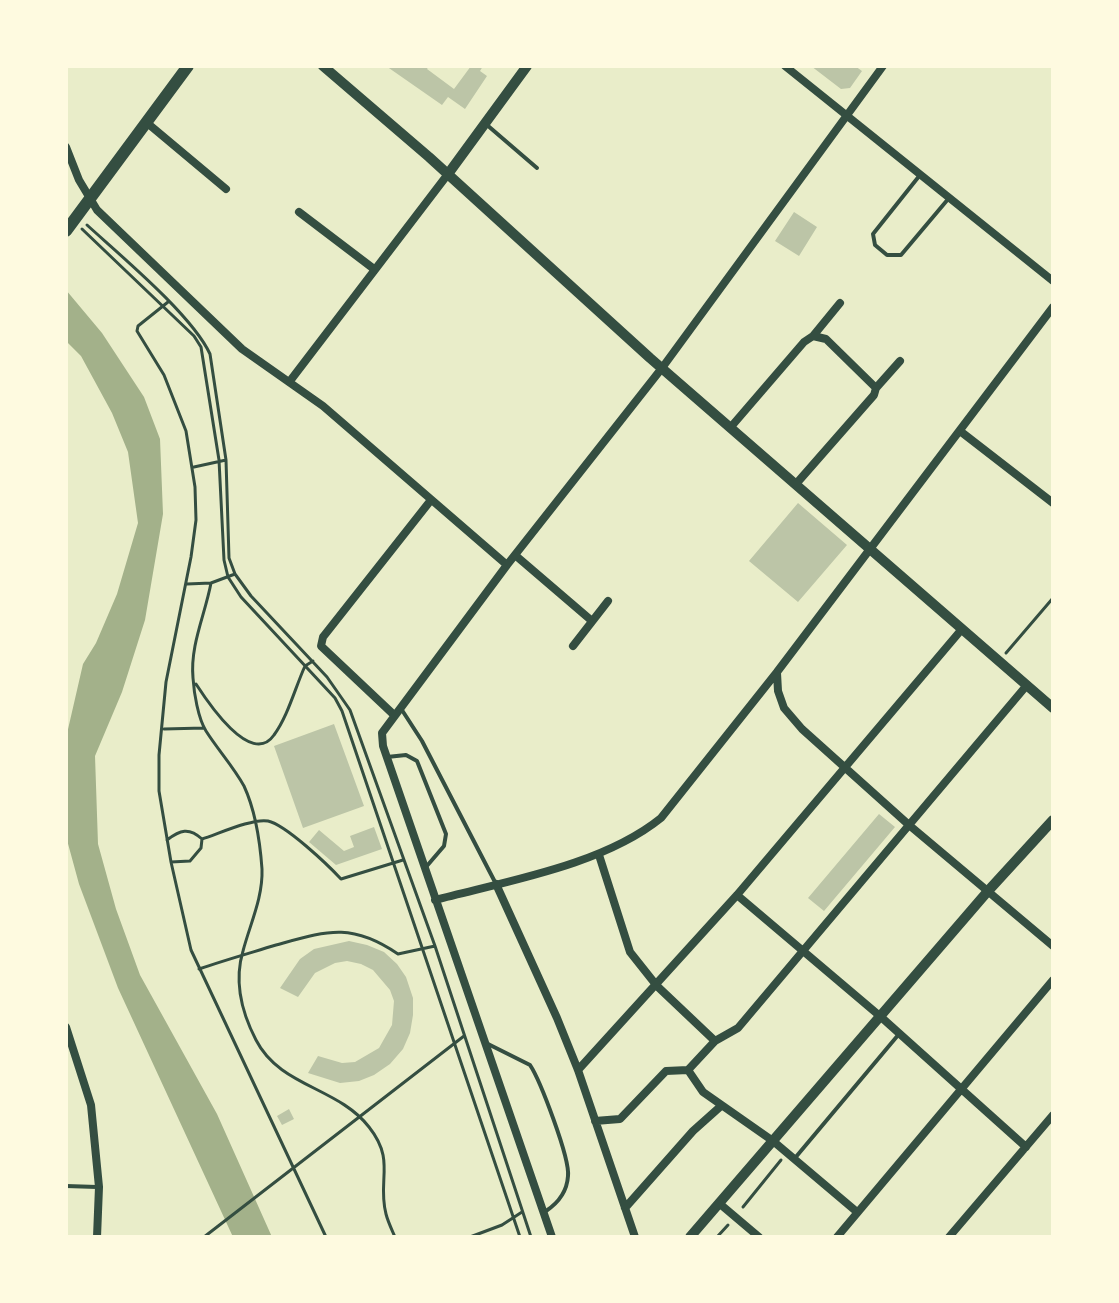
<!DOCTYPE html>
<html>
<head>
<meta charset="utf-8">
<style>
  body { margin:0 }
  #map { position:relative; width:1119px; height:1303px; overflow:hidden; background:#e9edc9; font-family:Commissioner,sans-serif }
  canvas { display:block }
  .frame { position:absolute; inset:0; border:68px solid #fefae0; pointer-events:none }
</style>
</head>
<body>
<div id="map">
<canvas width="1119" height="1303"></canvas>
<div class="frame"></div>
</div>
<script>
const ctx = document.querySelector('canvas').getContext('2d');
ctx.lineJoin = 'round';
function fillPath(path, color) { ctx.fillStyle = color; ctx.fill(path, 'evenodd'); }
function trace(path, color, width, dash) { ctx.strokeStyle = color; ctx.lineWidth = width; ctx.lineCap = dash ? 'butt' : 'round'; ctx.setLineDash(dash || []); ctx.stroke(path); }
fillPath(new Path2D(`
  M66 290 102 333 144 397 160 439 163 514 145 620 122 692 95 756 98 844 116 909 140 975 217 1114 272 1237H233L118 988 79 884 67 840 66 738 83 664 96 643 117 594 138 523 128 452 112 413 81 356 66 341Z`), '#a3b18a');
fillPath(new Path2D(`
  M386 66H429L427 69 454 89 471 66H483L480 71 487 76 465 109 448 97 442 105Z
  M811 66H855L862 71 850 88 841 89Z
  M794 212 817 227 799 256 775 241Z
  M798 503 847 545 798 602 749 561Z
  M334 724 364 806 303 828 274 746Z
  M879 814 895 827 824 911 808 898Z
  M374 827 382 849 336 865 309 842 319 830 344 851 354 847 350 836Z
  M349 941 367 945 384 952 397 964 406 977 413 998V1015L410 1033 403 1049 390 1064 374 1075 359 1081 340 1083 308 1073 318 1056 342 1063 355 1062 379 1048 392 1025 394 1001 390 990 373 970 361 964 347 961 335 963 315 973 298 997 280 988 300 959 314 949Z
  M289 1109 294 1119 282 1125 277 1116Z`), '#bcc5a7');
trace(new Path2D(`
  M87 225C121 256 192 315 210 354L226 460 229 558 235 574 251 596 327 677 350 710 435 946 531 1237
  M82 229 194 336 201 347 219 460 224 560 228 577 241 597 335 698 342 711 520 1237
  M168 302 138 326 137 331 164 375 186 431 195 487 196 520 191 557 166 682 159 755V791L171 862 191 950 326 1237
  M194 467 226 460
  M235 574 211 583C205 615 190 645 193 678 194 693 198 718 206 731 218 750 233 766 244 786 256 812 260 841 262 869 263 898 250 924 243 951 234 981 242 1013 256 1040 280 1087 338 1087 369 1127 396 1161 377 1180 386 1214 388 1222 392 1230 395 1237
  M187 584 211 583
  M1006 653 1053 598
  M196 684C207 701 251 768 274 735 288 716 295 688 305 666L313 661
  M164 729 204 728
  M202 839C218 834 253 818 268 821 286 825 328 865 341 879L403 860
  M167 840C180 830 189 827 202 839L201 848 190 861 171 862
  M199 969C225 960 250 953 276 945 327 931 351 922 398 954L435 946
  M743 1207 781 1160
  M204 1237 464 1036
  M470 1237 502 1225 522 1212
  M717 1237 728 1225`), '#344e41', 3);
trace(new Path2D(`
  M487 125 537 168
  M920 175 873 234 875 245 887 255H901L949 198
  M400 707 422 741 496 884
  M387 757 406 755 417 761 446 834 444 846 426 867
  M486 1043 530 1065C540 1080 570 1158 568 1176 567 1192 558 1203 546 1211
  M795 1158 899 1034
  M66 1186 97 1187`), '#344e41', 4);
trace(new Path2D(`
  M785 66 1053 281
  M146 122 226 189
  M66 147 79 180 97 210 242 349 323 406 507 565
  M299 212 374 269
  M813 336 840 303
  M290 381 448 174
  M876 388 900 361
  M730 428 804 342 813 336 826 339 876 388 874 395 796 484
  M960 431 1053 503
  M515 555 592 621
  M573 646 608 601
  M777 673 778 691 784 708 802 729 909 825 1053 946
  M393 714 321 646 323 637 431 500
  M599 855 630 952 657 986 715 1041
  M496 884 557 1018 578 1070 635 1237
  M737 895 881 1017 1026 1147
  M435 900C507 881 603 865 661 818L777 672 1053 307
  M66 1027 91 1105 99 1187 97 1237
  M578 1070 737 895 962 629
  M688 1070 703 1092 773 1141 857 1212
  M595 1121 620 1119 666 1071 688 1070 715 1041 738 1028 1027 685
  M720 1204 759 1237
  M625 1208 693 1131 721 1106
  M552 1237 383 746 382 733 507 565 662 368 883 66
  M837 1237 1053 980
  M949 1237 1053 1115`), '#344e41', 8);
trace(new Path2D(`
  M323 66 429 157 650 358 1053 708
  M448 174 527 66
  M690 1237 988 891 1053 820`), '#344e41', 10);
trace(new Path2D(`
  M66 231 188 66`), '#344e41', 12);
</script>
</body>
</html>
